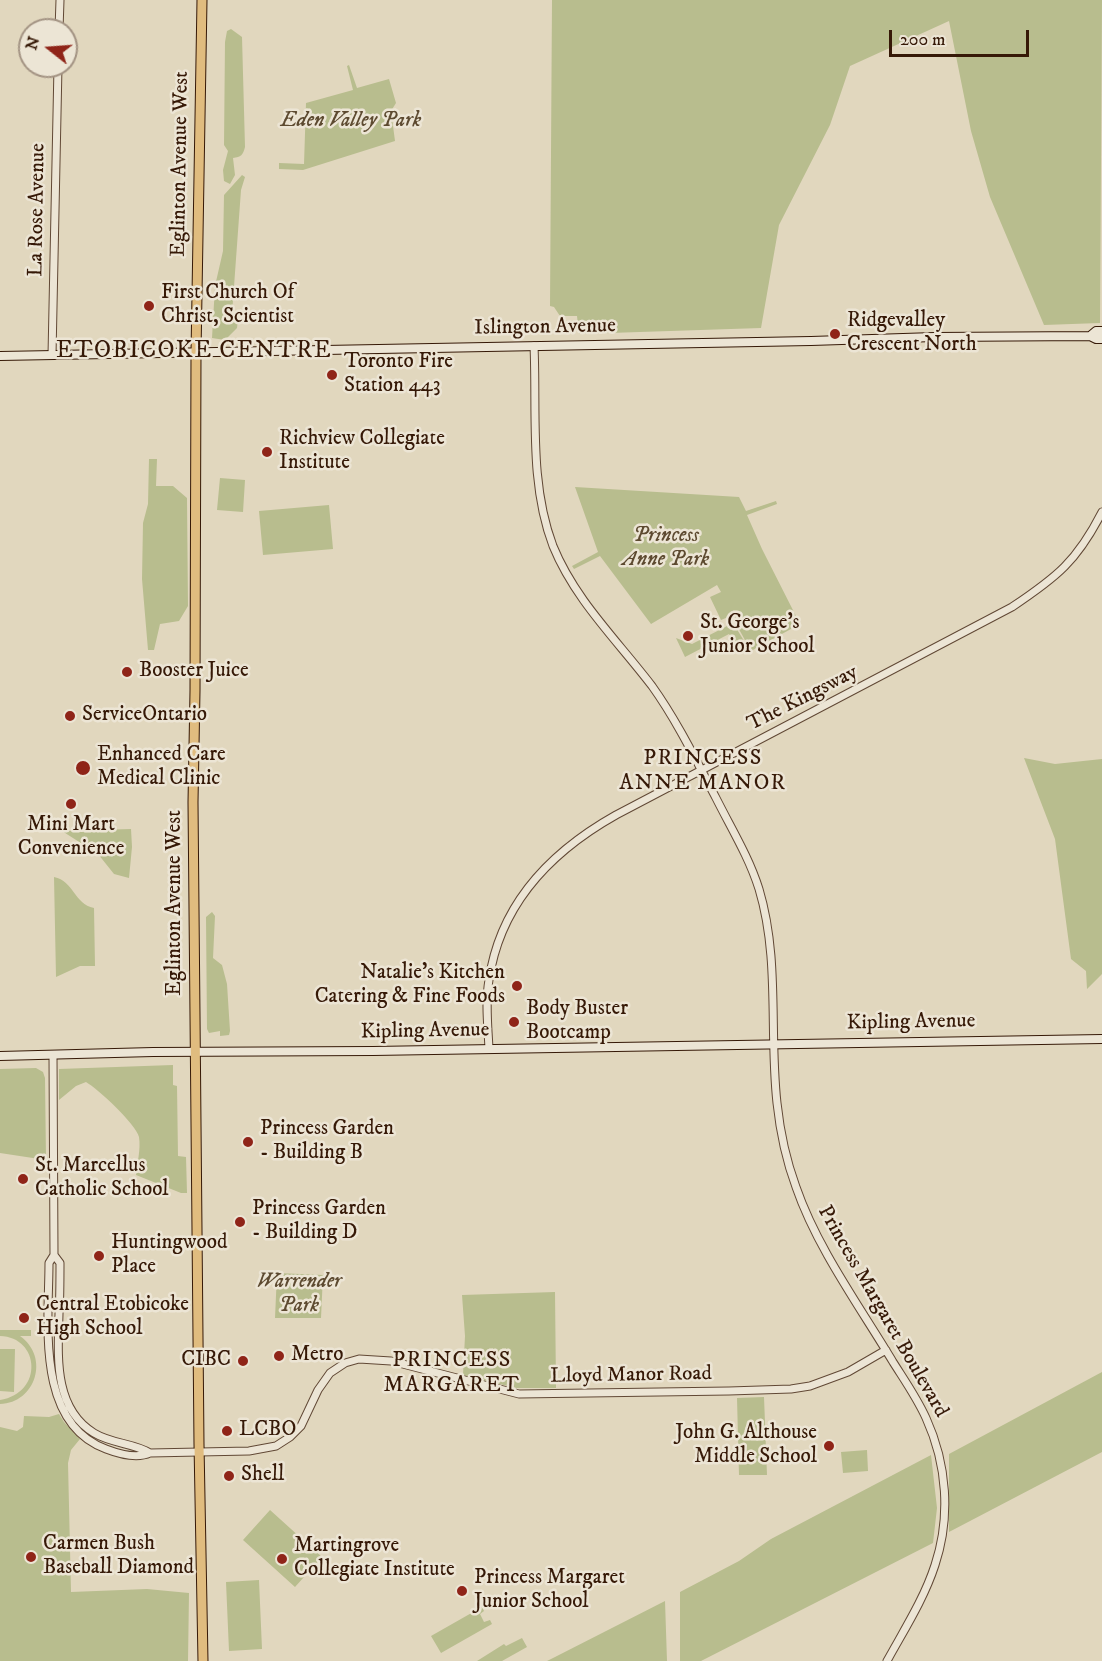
<!DOCTYPE html>
<html>
<head>
<meta charset="utf-8">
<style>
  body { margin:0 }
  #map { position:relative; width:1102px; height:1661px; overflow:hidden; background:#e1d7be; font-family:"IM FELL DW Pica",serif }
  canvas { display:block }
  .north { position:absolute; left:18px; top:18px; width:60px; height:60px; box-sizing:border-box; background:#ece5d5; border:2px solid #a39383; border-radius:50%; rotate:287deg; font-size:16px; font-weight:700; line-height:24px; text-align:center; color:#361907 }
  .north::after { content:''; display:block; margin:auto; width:21px; height:27px; background:#8f2418; clip-path:polygon(50% 0,100% 100%,50% 72%,0 100%) }
  .scale { position:absolute; left:889px; top:30px; width:140px; height:27px; box-sizing:border-box; border:3px solid #361907; border-top:0; padding-left:8px; font-size:18px; line-height:21px; white-space:nowrap; color:#361907; -webkit-text-stroke:4px #ece5d5; paint-order:stroke }
</style>
</head>
<body>
<div id="map">
<canvas width="1102" height="1661"></canvas>
<div class="north">N</div>
<div class="scale">200 m</div>
</div>
<script>
const ctx = document.querySelector('canvas').getContext('2d');
ctx.lineJoin = 'round';
function fillPath(path, color) { ctx.fillStyle = color; ctx.fill(path, 'evenodd'); }
function trace(path, color, width, dash) { ctx.strokeStyle = color; ctx.lineWidth = width; ctx.lineCap = dash ? 'butt' : 'round'; ctx.setLineDash(dash || []); ctx.stroke(path); }
function drawText(font, color, halo, rows, align = 'center') {
  ctx.font = font + ' "IM FELL DW Pica",serif'; ctx.lineWidth = 5; ctx.setLineDash([]); ctx.textBaseline = 'middle'; ctx.strokeStyle = halo; ctx.fillStyle = color; for (const [text, x, y, turn = 0] of rows) {
    ctx.save(); ctx.translate(x, y); ctx.rotate((+turn || 0) * Math.PI / 180); ctx.textAlign = isNaN(turn) ? turn : align; if (halo) ctx.strokeText(text, 0, 0); ctx.fillText(text, 0, 0); ctx.restore();
  }
}
fillPath(new Path2D(`
  M552 0H1102L1100 323 1044 325 990 197 971 131 949 21 850 66 830 125 779 225 761 328 579 334 577 316H560L554 307 550 306Z
  M231 29 242 37 245 147C243 155 241 157 233 158L235 175 230 184 224 181 223 170 228 151 224 145 225 42 227 31Z
  M349 65 357 88 389 79 396 103 391 111 395 141 303 170 279 169V163L304 164 306 103 353 90 347 66Z
  M242 175 245 177 241 190 232 314 238 319 237 328 225 340 212 338 215 286 223 251 224 195Z
  M149 459H157L156 486H173L187 498 188 606 179 621 160 624 154 650H148L142 579 143 523 148 504Z
  M220 478 245 480 243 512 217 510Z
  M575 487 739 497 746 511 776 501 777 504 747 515 762 549 800 624 751 651 735 622 736 621 733 615 721 620 710 597 721 592 717 585 651 624 600 556 574 569 572 566 598 552Z
  M329 505 333 549 263 555 259 511Z
  M733 623 746 644 738 648 729 634 685 657 676 638 692 644Z
  M1024 758 1055 764 1102 759V974L1087 989 1086 971 1071 959 1055 839Z
  M131 829 132 847 129 878 114 874 98 854 62 831Z
  M54 877C74 881 74 904 94 908L95 966H80L56 977Z
  M212 912 215 916 213 958 222 965 227 984 230 1031 229 1035 220 1036V1031L209 1033 207 1029 206 917Z
  M173 1065V1085L177 1086 178 1156 186 1157 187 1193H181L136 1175C137 1164 141 1149 139 1137 136 1124 98 1089 86 1082L76 1086 59 1100V1069Z
  M36 1068 43 1072 45 1078 46 1160 0 1153V1069Z
  M277 1273 323 1275 321 1318H275Z
  M555 1292 556 1388H516L463 1375 465 1336 462 1295Z
  M0 1330H31V1336H20C50 1357 36 1403 0 1404V1400C44 1393 40 1337 0 1336Z
  M0 1349H15L14 1392 0 1391Z
  M1102 1372V1452L949 1532V1454Z
  M764 1397 767 1475H739L737 1398Z
  M59 1414 64 1422 80 1439 71 1450 68 1463 71 1592 147 1589 189 1593 188 1661H0V1427L17 1431 23 1427 24 1416 49 1417Z
  M867 1450 868 1471 843 1473 841 1452Z
  M931 1455 937 1508 933 1543 701 1661H680V1592L739 1561 771 1539Z
  M270 1510 322 1557 295 1587 243 1540Z
  M259 1580 262 1649 229 1651 226 1582Z
  M665 1601 667 1661H547L555 1657Z
  M482 1607 484 1611 480 1614 484 1622 490 1620 492 1624 441 1653 431 1636Z
  M522 1638 527 1647 502 1661H477L504 1644 506 1646Z`), '#b8bd8e');
const tertiary = new Path2D(`
  M59 30 60 0
  M534 346C537 412 529 483 553 546 575 600 617 640 652 686 677 721 696 760 716 798 731 828 749 857 759 889 780 959 769 1031 777 1103 780 1131 786 1160 796 1187 817 1248 860 1307 893 1362 905 1381 917 1398 926 1418 947 1464 951 1517 935 1565 924 1599 904 1630 887 1661
  M52 355 58 66
  M489 1049C488 1026 485 1002 489 980 500 904 552 851 616 815L1012 607C1057 577 1077 561 1102 512
  M53 1055 54 1255 49 1263C49 1322 35 1423 106 1449 119 1454 137 1459 150 1453L249 1451 276 1446 290 1437 301 1426 318 1390 330 1373 345 1363 359 1359 391 1361 519 1394 729 1391 791 1389 810 1386 848 1372 886 1350
  M54 1255 60 1263C60 1280 60 1297 59 1314 58 1355 53 1408 94 1433 112 1444 134 1443 150 1453`);
const secondary = new Path2D(`
  M1090 336 1096 331H1102
  M0 356 811 341 934 337 1090 336 1096 339H1102
  M0 1056 153 1052 373 1051 1102 1039`);
const primary = new Path2D(`
  M202 0 196 353 195 691 193 802 199 1444 203 1661`);
trace(tertiary, '#614835', 9);
trace(secondary, '#361907', 10);
trace(primary, '#361907', 11);
trace(tertiary, '#ece5d5', 7);
trace(secondary, '#ece5d5', 8);
trace(primary, '#e0bc7f', 9);
for (const [x, y, r, color] of [
  [149,306,6,"#8f2418"],
  [835,334,6,"#8f2418"],
  [332,375,6,"#8f2418"],
  [267,452,6,"#8f2418"],
  [688,636,6,"#8f2418"],
  [127,672,6,"#8f2418"],
  [70,716,6,"#8f2418"],
  [83,768,8,"#8f2418"],
  [71,804,6,"#8f2418"],
  [517,986,6,"#8f2418"],
  [514,1022,6,"#8f2418"],
  [248,1142,6,"#8f2418"],
  [23,1179,6,"#8f2418"],
  [240,1222,6,"#8f2418"],
  [99,1256,6,"#8f2418"],
  [24,1318,6,"#8f2418"],
  [279,1356,6,"#8f2418"],
  [243,1361,6,"#8f2418"],
  [227,1431,6,"#8f2418"],
  [829,1446,6,"#8f2418"],
  [229,1476,6,"#8f2418"],
  [31,1557,6,"#8f2418"],
  [282,1559,6,"#8f2418"],
  [462,1591,6,"#8f2418"]
]) { const dot = new Path2D(); dot.arc(x, y, r, 0, 2 * Math.PI); ctx.fillStyle = color; ctx.fill(dot); trace(dot, '#ece5d5', 2); }
drawText('italic 21px', '#5d4a30', '#ece5d5', [
  ["Eden Valley Park",351,122],
  ["Princess",666,537],
  ["Anne Park",666,561],
  ["Warrender",299,1283],
  ["Park",299,1307]
]);
drawText('21px', '#361907', '#ece5d5', [
  ["Eglinton Avenue West",181,164,-89],
  ["La Rose Avenue",38,210,-89],
  ["Islington Avenue",545,328,-1],
  ["The Kingsway",803,699,-27],
  ["Eglinton Avenue West",176,903,-90],
  ["Kipling Avenue",911,1023,-1],
  ["Kipling Avenue",425,1032,-1],
  ["Princess Margaret Boulevard",882,1312,60],
  ["Lloyd Manor Road",631,1376,-1]
]);
drawText('21px', '#361907', '#ece5d5', [
  ["First Church Of",161,294],
  ["Christ, Scientist",161,318],
  ["Ridgevalley",847,322],
  ["Crescent North",847,346],
  ["Toronto Fire",344,363],
  ["Station 443",344,387],
  ["Richview Collegiate",279,440],
  ["Institute",279,464],
  ["St. George's",700,624],
  ["Junior School",700,648],
  ["Booster Juice",139,672],
  ["ServiceOntario",82,716],
  ["Enhanced Care",97,756],
  ["Medical Clinic",97,780],
  ["Mini Mart",71,826,"center"],
  ["Convenience",71,850,"center"],
  ["Natalie's Kitchen",505,974,"right"],
  ["Catering & Fine Foods",505,998,"right"],
  ["Body Buster",526,1010],
  ["Bootcamp",526,1034],
  ["Princess Garden",260,1130],
  ["- Building B",260,1154],
  ["St. Marcellus",35,1167],
  ["Catholic School",35,1191],
  ["Princess Garden",252,1210],
  ["- Building D",252,1234],
  ["Huntingwood",111,1244],
  ["Place",111,1268],
  ["Central Etobicoke",36,1306],
  ["High School",36,1330],
  ["Metro",291,1356],
  ["CIBC",231,1361,"right"],
  ["LCBO",239,1431],
  ["John G. Althouse",817,1434,"right"],
  ["Middle School",817,1458,"right"],
  ["Shell",241,1476],
  ["Carmen Bush",43,1545],
  ["Baseball Diamond",43,1569],
  ["Martingrove",294,1547],
  ["Collegiate Institute",294,1571],
  ["Princess Margaret",474,1579],
  ["Junior School",474,1603]
], 'left');
ctx.letterSpacing = '1.5px';
drawText('22px', '#361907', '#ece5d5', [
  ["PRINCESS",703,759],
  ["ANNE MANOR",703,784],
  ["PRINCESS",452,1361],
  ["MARGARET",452,1386]
]);
ctx.letterSpacing = '0px';
ctx.letterSpacing = '1.5px';
drawText('24px', '#361907', '#ece5d5', [
  ["ETOBICOKE CENTRE",194,352]
]);
ctx.letterSpacing = '0px';
</script>
</body>
</html>
